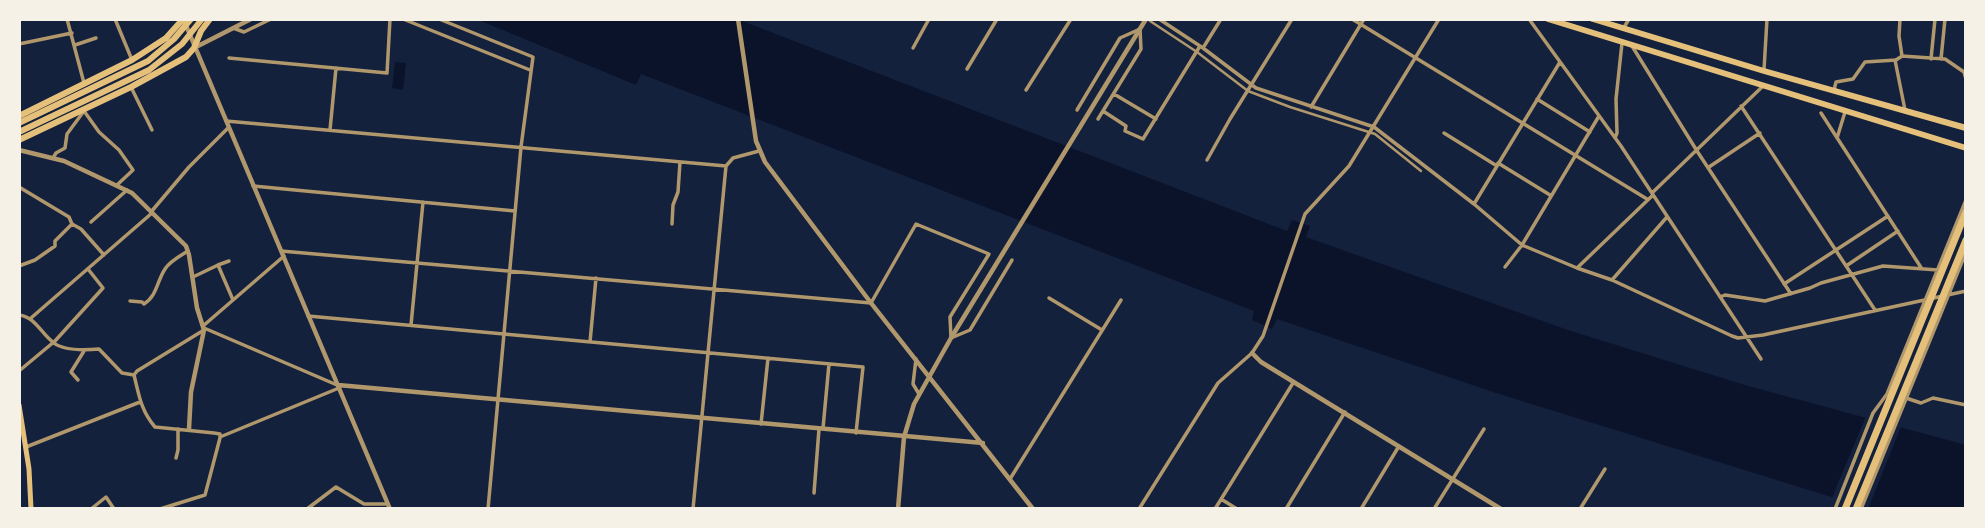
<!DOCTYPE html>
<html>
<head>
<meta charset="utf-8">
<style>
  body { margin:0 }
  #map { position:relative; width:1985px; height:528px; overflow:hidden; background:#14213d; font-family:"Source Serif 4",serif }
  canvas { display:block }
  .frame { position:absolute; inset:0; border:21px solid #f6f1e7; pointer-events:none }
</style>
</head>
<body>
<div id="map">
<canvas width="1985" height="528"></canvas>
<div class="frame"></div>
</div>
<script>
const ctx = document.querySelector('canvas').getContext('2d');
ctx.lineJoin = 'round';
function fillPath(path, color) { ctx.fillStyle = color; ctx.fill(path, 'evenodd'); }
function trace(path, color, width, dash) { ctx.strokeStyle = color; ctx.lineWidth = width; ctx.lineCap = dash ? 'butt' : 'round'; ctx.setLineDash(dash || []); ctx.stroke(path); }
fillPath(new Path2D(`
  M476 19H737L1287 231 1292 220 1310 226 1306 237 1568 330 1745 385 1966 445V509H1870L1496 393 1277 319 1272 329 1252 320 1254 311 641 74 636 85Z
  M395 62 406 63 403 90 392 88Z`), '#0b132b');
fillPath(new Path2D(`
  M1867 414 1902 424 1868 509H1858L1831 500Z`), '#14213d');
trace(new Path2D(`
  M1150 21 1197 52 1248 91 1290 107 1375 134 1421 171`), '#b1986c', 2.5);
trace(new Path2D(`
  M67 19 84 83
  M115 19 132 60
  M403 19 530 70
  M439 19 533 57 521 147 488 509
  M1159 19 1203 48 1256 88 1374 127 1474 204 1522 245 1577 268 1612 280 1732 336 1738 338 1763 335 1966 291
  M1352 19 1647 199
  M1529 19 1621 146 1761 359
  M1900 19 1899 36 1902 56
  M233 28 244 32 271 19
  M1623 29 1629 19
  M19 44 72 33
  M75 45 96 38
  M1632 46 1697 151 1791 294
  M913 48 929 19
  M1203 48 1221 19
  M229 58 387 73 390 19
  M1931 59 1935 19
  M1941 59 1945 19
  M1895 60 1905 110
  M967 69 997 19
  M1764 70 1767 19
  M131 87 152 130
  M1026 90 1071 19
  M1834 90 1836 82 1853 79 1865 62 1896 60 1902 56 1945 59 1964 72 1966 79
  M1114 94 1156 119
  M1537 99 1590 132
  M1741 106 1875 310
  M1311 107 1364 19
  M1077 110 1120 38 1140 29 1141 49 1098 119
  M1103 111 1126 126 1125 131 1143 139 1200 46
  M1821 113 1922 269
  M226 121 726 166
  M330 130 336 68
  M1444 133 1497 166
  M1615 138 1617 133 1616 99 1622 43
  M1837 138 1845 112
  M53 158 56 153 65 148 67 134 84 111 99 132 119 150 133 170 117 185
  M1207 160 1230 119 1292 19
  M1498 163 1550 195
  M1709 167 1760 133
  M253 186 515 211
  M19 187 69 217 72 224 81 229 104 255
  M1652 193 1762 87
  M1474 204 1560 62
  M151 212 189 167 228 128
  M91 222 127 190
  M672 224 673 205 678 192 680 162
  M281 251 871 303 916 224 989 254 950 317 951 338 970 330 1012 260
  M218 265 229 261
  M19 266 35 260 55 246V241L72 224
  M1846 266 1898 231
  M1505 267 1522 245 1599 116
  M1577 268 1653 195
  M193 277 218 265 233 300
  M1612 280 1667 217
  M1784 284 1888 216
  M1720 297 1725 295 1765 301 1810 288 1821 283 1883 266 1938 270
  M1049 298 1102 330
  M130 301 142 302 144 304C157 296 157 281 165 269 170 261 180 256 188 251
  M19 315C36 317 41 334 54 343 64 351 87 350 99 349L122 373 134 375
  M308 316 863 367 856 433
  M31 318 152 213
  M411 325 423 202
  M203 326 284 256
  M204 328 337 385
  M590 342 596 278
  M916 359 913 384 919 394
  M19 371 55 341 103 288 88 269
  M134 375C139 395 141 411 155 427L214 433 220 434V437
  M134 375 137 371 204 330
  M78 380 71 372 84 351
  M1906 398 1921 403 1933 398 1966 405
  M761 424 768 358
  M823 428 829 364
  M220 437 339 388
  M26 447 140 402
  M176 458 178 450V429
  M1010 479 1121 300
  M814 493 819 429
  M1221 499 1237 509
  M91 509 106 497 114 509
  M160 509 205 495 220 438
  M307 509 336 487 364 504H388
  M693 509 726 166 733 158 759 151
  M1139 509 1218 383 1252 353 1263 336 1305 214 1349 166 1439 19
  M1215 509 1293 383
  M1286 509 1345 412
  M1361 509 1399 446
  M1434 509 1484 429
  M1580 509 1605 469
  M1835 509 1873 413 1887 394 1966 200
  M1861 509 1966 252`), '#b1986c', 3.5);
trace(new Path2D(`
  M738 19 756 141 765 162 871 303 1033 509
  M185 23 390 509
  M196 47 251 19
  M19 150 64 161 132 193 186 246 189 255 197 308 204 330 191 392 189 429
  M1252 353 1261 362 1501 509
  M338 385 983 443
  M898 509 904 437 914 404 951 338 1146 19`), '#b1986c', 4.5);
trace(new Path2D(`
  M19 405 29 469 31 509`), '#e5c07b', 5);
trace(new Path2D(`
  M1548 19 1966 148
  M1593 19 1764 71 1966 128
  M19 116 132 60 166 38 183 19
  M19 123 148 61 174 39 191 19
  M19 132 149 70 182 44 202 19
  M19 140 131 87 186 57 194 48 201 31 210 19`), '#e5c07b', 6);
trace(new Path2D(`
  M1845 509 1966 212
  M1856 509 1966 240`), '#e5c07b', 7);
</script>
</body>
</html>
